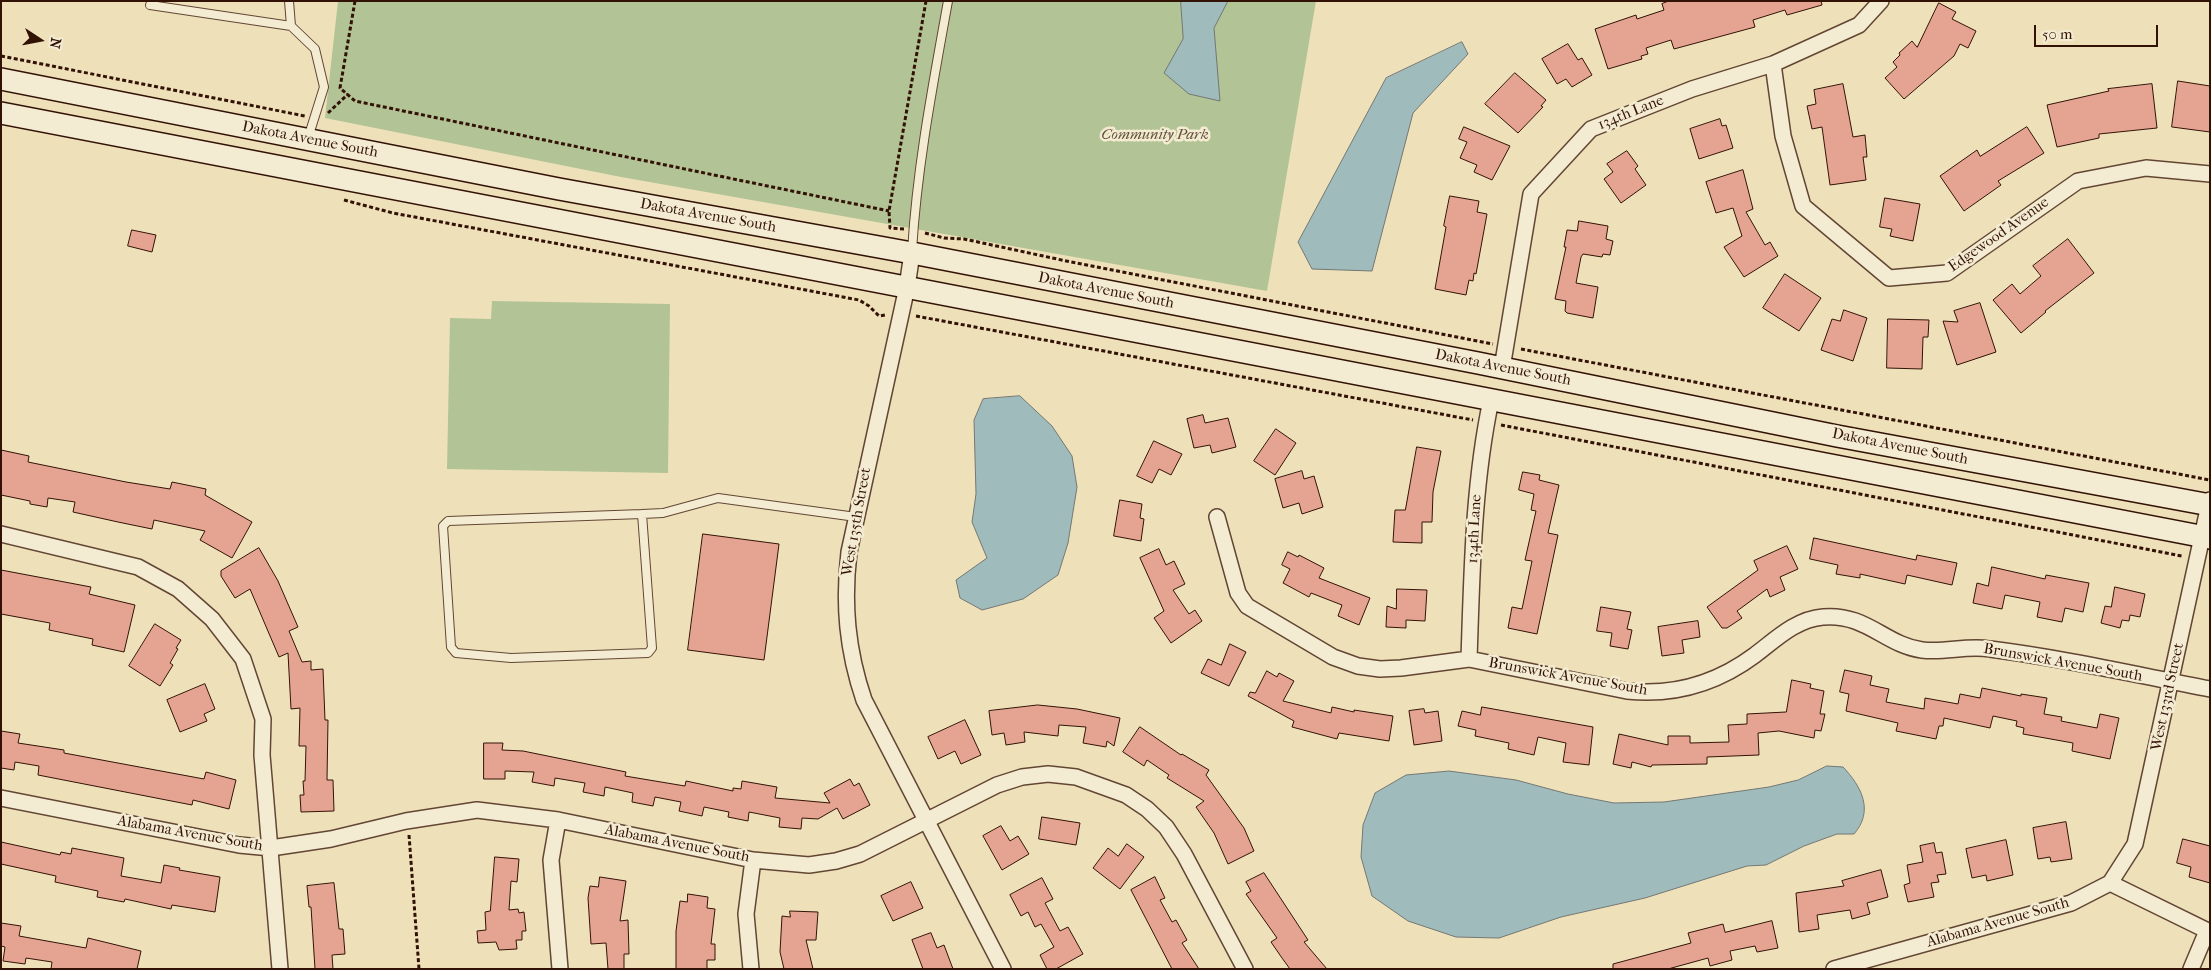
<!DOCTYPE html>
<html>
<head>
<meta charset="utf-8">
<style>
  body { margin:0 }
  #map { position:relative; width:2211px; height:970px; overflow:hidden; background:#eee1ba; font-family:"IM FELL French Canon",serif }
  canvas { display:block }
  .frame { position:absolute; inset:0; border:2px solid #331206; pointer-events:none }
  .north { position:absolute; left:15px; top:15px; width:50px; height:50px; -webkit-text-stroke:4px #f4ecd2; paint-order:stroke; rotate:101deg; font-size:14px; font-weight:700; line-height:20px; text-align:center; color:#331206 }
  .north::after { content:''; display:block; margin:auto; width:18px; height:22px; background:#331206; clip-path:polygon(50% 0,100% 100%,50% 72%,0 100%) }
  .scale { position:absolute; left:2034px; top:25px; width:124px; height:22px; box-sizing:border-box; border:2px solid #331206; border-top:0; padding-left:6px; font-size:15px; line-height:18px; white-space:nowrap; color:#331206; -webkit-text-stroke:4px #f4ecd2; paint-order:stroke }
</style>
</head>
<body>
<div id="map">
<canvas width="2211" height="970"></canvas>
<div class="frame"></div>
<div class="north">N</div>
<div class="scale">50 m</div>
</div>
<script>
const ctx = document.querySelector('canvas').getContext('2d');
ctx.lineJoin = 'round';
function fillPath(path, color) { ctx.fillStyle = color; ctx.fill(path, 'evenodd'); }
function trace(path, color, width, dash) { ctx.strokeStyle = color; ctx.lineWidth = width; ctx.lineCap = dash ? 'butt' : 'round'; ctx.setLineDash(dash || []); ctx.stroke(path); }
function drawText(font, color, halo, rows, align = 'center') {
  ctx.font = font + ' "IM FELL French Canon",serif'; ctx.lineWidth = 5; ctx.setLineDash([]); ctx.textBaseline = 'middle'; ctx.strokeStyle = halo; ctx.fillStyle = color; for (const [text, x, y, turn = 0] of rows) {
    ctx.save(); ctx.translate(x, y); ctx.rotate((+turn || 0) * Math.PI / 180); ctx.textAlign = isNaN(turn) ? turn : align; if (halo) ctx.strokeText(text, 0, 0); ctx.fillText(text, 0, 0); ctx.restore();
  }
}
fillPath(new Path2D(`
  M338 1H1316L1267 291 621 177 325 118Z
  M492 301 670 304 668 473 447 469 450 318 491 319Z`), '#b2c495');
const water = new Path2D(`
  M1181 1H1228L1214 28 1220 101 1189 94 1164 73 1183 39Z
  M1462 42 1468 54 1413 113 1372 271 1312 269 1298 242 1386 78Z
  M1020 396 1052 426 1072 456 1077 487 1068 543 1058 575 1023 599 982 610 960 598 956 580 987 558 972 522 976 494 974 420 983 399Z
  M1827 766 1843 767C1862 787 1874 811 1854 834H1837L1804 846 1766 865 1747 866 1645 898 1561 917 1499 938 1456 937 1408 921 1372 896 1361 857 1363 825 1375 793 1406 775 1449 771 1516 780 1568 794 1614 803 1664 802 1769 787 1798 780Z`);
fillPath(water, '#9fbbbb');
trace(water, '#747773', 1);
const building = new Path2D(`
  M1669 1H1821L1822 5 1787 15 1785 10 1753 20 1755 27 1674 49 1671 40 1646 48 1648 54 1641 56 1642 59 1608 69 1595 29 1636 15 1637 19 1664 10 1662 4Z
  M1939 3 1956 12 1952 19 1976 31 1968 48 1960 44 1954 56 1904 99 1885 78 1897 67 1893 62 1900 55 1899 53 1912 41 1917 47Z
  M1568 44 1578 60 1582 58 1592 75 1572 87 1566 79 1557 84 1542 59Z
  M1515 73 1546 100 1541 106 1543 107 1518 133 1485 104Z
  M2178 81 2210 86V132L2172 127Z
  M1843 84 1853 137 1865 135 1867 157H1863L1866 180 1830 185 1822 127 1812 129 1807 106 1816 104 1814 90Z
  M2152 84 2157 128 2099 134V138L2057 147 2047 105 2109 91 2108 89Z
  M1720 119 1722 126 1726 125 1733 148 1699 159 1690 129Z
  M1464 127 1510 146 1492 180 1474 172 1477 165 1460 158 1467 142 1459 139Z
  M2027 127 2044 153 1998 181 2001 185 1964 211 1940 176 1977 150 1980 156Z
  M1627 151 1638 166 1635 169 1646 185 1621 203 1604 179 1613 172 1607 164Z
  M1743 170 1753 209 1746 212 1765 245 1770 242 1778 256 1744 277 1724 247 1742 236 1733 208 1716 213 1706 182Z
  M1450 196 1479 201 1477 212 1487 214 1476 274 1474 273 1473 281 1469 280 1466 295 1435 289 1446 227 1444 226Z
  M1885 198 1920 204 1913 241 1890 236 1892 229 1880 227Z
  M1579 221 1608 226 1606 239 1613 241 1610 255 1603 254 1602 257 1583 254 1581 257 1576 283 1598 287 1593 318 1567 313 1565 311 1566 301 1555 299 1566 247H1564L1567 230 1577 231Z
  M132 230 156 235 152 252 128 246Z
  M2068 239 2094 273 2045 311 2046 312 2021 333 1993 300 2012 284 2020 294 2041 276 2033 266Z
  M1785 274 1821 298 1799 331 1763 308Z
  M1980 303 1996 352 1957 365 1943 321 1958 322 1954 311Z
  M1844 310 1867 318 1853 361 1821 350 1832 319 1840 321Z
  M1888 319 1929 320 1928 337H1923L1922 369 1887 368Z
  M1203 415 1205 423 1228 418 1236 447 1212 453 1210 445 1194 448 1187 419Z
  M1276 429 1296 443 1275 475 1254 461Z
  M1154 441 1182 454 1171 475 1159 469 1152 483 1137 476Z
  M1417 447 1441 451 1433 492 1432 522H1422V543L1393 542 1395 510H1405Z
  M1 450 29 456 28 462 126 482 170 489 172 482 206 489 205 495 252 522 232 558 200 540 205 531 154 520 152 529 118 522 73 512 75 502 48 498 47 507 30 504V501L1 495Z
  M1302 471 1304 479 1314 476 1323 507 1302 514 1299 503 1283 508 1275 479Z
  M1523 472 1540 475 1539 480 1559 485 1548 533 1558 535 1537 634 1508 628 1512 607 1522 609 1532 561 1525 560 1536 511 1531 510 1534 494 1519 490Z
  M1120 500 1142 504 1140 518 1144 519 1141 541 1114 536Z
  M703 534 779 544 764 660 688 650Z
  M1814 538 1916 560 1917 555 1957 563 1952 585 1907 575 1905 584 1860 574V578L1836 574 1838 565 1810 559Z
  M1787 546 1798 569 1780 577 1785 590 1770 597 1767 589 1737 611 1742 618 1727 628H1722L1707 607 1758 570 1754 561Z
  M259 548 278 581 298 627 289 631 302 662 311 661V670L323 669 325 720H328L327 780H333L334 811 301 812 300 795H304L303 781H305L306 746H299L300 708 291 709 288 653 279 657 250 589 235 598 221 576V571Z
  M1159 549 1166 565 1174 561 1185 584 1173 590 1189 614 1195 610 1202 621 1171 643 1154 618 1164 611 1140 558Z
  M1288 552 1298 557 1299 555 1324 568 1319 578 1370 598 1359 625 1338 616 1342 605 1311 593 1309 597 1283 583 1290 569 1282 565Z
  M1992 567 2045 579 2046 575 2089 583 2083 612 2065 608 2062 622 2037 617 2040 602 2005 595 2002 609 1973 603 1977 583 1988 586Z
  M1 570 91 587 89 594 135 605 124 652 92 645 93 639 49 630 50 623 1 614Z
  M2115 587 2145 594 2140 617 2130 615 2129 621 2122 620 2120 628 2101 623 2105 606 2111 607Z
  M1397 589 1427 590 1425 621 1406 620V628L1386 627 1387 606 1396 609Z
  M1601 607 1631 612 1627 629 1632 630 1628 649 1610 646 1612 633 1597 631Z
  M1698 621 1700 637 1682 640 1684 653 1662 656 1658 627Z
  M155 624 181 640 176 648 178 649 170 663 173 665 160 686 129 666Z
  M1230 644 1246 652 1229 686 1201 673 1208 659 1221 665Z
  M1845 670 1872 676 1870 685 1889 689 1886 702 1924 709 1925 698 1958 704 1960 694 1980 698 1982 688 2021 696V694L2047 698 2044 714 2062 717 2061 721 2097 728 2100 714 2119 718 2110 759 2072 751 2073 743 2023 734 2024 728 2016 726 2017 721 1993 716 1990 728 1944 718 1943 726H1939L1936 739 1896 731 1898 723 1846 711 1849 694 1840 692Z
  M1267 671 1277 677 1279 673 1294 681 1283 701 1331 713 1332 707 1354 712V710L1393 716 1389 741 1339 733 1337 739 1292 727 1294 721 1248 696 1250 692 1255 693Z
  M1792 680 1811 684 1810 688 1824 691 1820 714H1825L1821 731 1815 730 1814 738 1779 731 1758 733 1759 755 1707 757V764L1652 765 1651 767 1632 762 1631 768 1613 764 1619 734 1668 745V736H1690V743L1729 742 1728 725 1747 724V714L1786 712Z
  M205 684 215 709 204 714 207 721 180 732 167 700Z
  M1038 705 1077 709 1120 718 1114 746 1107 741 1106 747 1083 743 1086 727 1059 725 1058 736 1024 732 1025 742 1006 745 1004 733 992 735 989 711Z
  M1482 707 1593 727 1589 765 1563 762 1566 743 1538 737 1534 755 1508 749 1509 743 1475 736 1476 730 1458 726 1462 711 1480 715Z
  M1424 709 1425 713 1438 711 1442 741 1414 745 1409 711Z
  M965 720 981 755 961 764 955 751 938 759 928 737Z
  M1140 727 1181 755 1182 754 1209 770 1206 775 1244 828 1254 851 1228 864 1214 833 1196 807 1204 801 1167 778 1169 775 1147 760 1144 766 1123 752Z
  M1 731 20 734 18 743 64 750V753L204 779 206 772 236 780 229 809 193 800 192 805 38 775 39 766 15 762 14 770 1 768Z
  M484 743H503L502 750 523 751 626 772 625 776 685 786 686 781 733 791V788L741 789 742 781 777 787 775 798 830 803 824 793 850 779 854 786 859 783 870 805 843 819 837 808 818 819 802 818 801 829 779 827 780 818 749 812 748 821 728 817 729 812 704 807 702 816 679 811 681 802 655 797 653 806 632 802 633 793 605 787 604 796 583 792 585 783 555 778 554 786 532 782 534 772 505 771V779H484Z
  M1042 817 1080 823 1076 845 1039 839Z
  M2066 822 2072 859 2051 862 2050 857 2038 859 2033 828Z
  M1001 826 1010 841 1018 836 1029 854 1002 870 983 836Z
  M2183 839 2210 846V883L2189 877 2191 867 2177 863Z
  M2006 840 2013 875 1987 881 1986 875 1972 878 1966 849Z
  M1 842 60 855 61 852 71 854 72 848 124 858 121 876 161 883 164 865 180 868 179 870 220 877 215 912 172 905 171 909 125 899 124 902 97 897 98 891 55 882 56 876 1 864Z
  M1934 843 1936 853 1942 852 1946 874 1937 875 1939 882 1931 883 1934 897 1908 902 1904 885 1910 883 1907 865 1923 862 1920 846Z
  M1127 844 1144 857 1120 889 1093 868 1108 848 1118 856Z
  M495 857 519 859 517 882 511 881 509 910 518 909 519 913 524 912 526 931H522V940H516L517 949 499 950 496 942 478 943 477 931 486 930 485 912 490 911Z
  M1881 870 1888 897 1867 903 1870 914 1852 919 1850 910 1817 915 1819 929 1799 932 1796 893 1844 886 1842 881Z
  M1264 873 1308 940 1304 942 1327 969H1290L1282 958 1271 942 1277 938 1246 894 1251 891 1246 882Z
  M600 877 626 881 620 921 628 920 629 954H624V969H608L606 943 591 944 588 898 590 886 598 887Z
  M1155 877 1165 898 1160 900 1172 922 1176 920 1187 940 1182 943 1199 969H1172L1131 890Z
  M1042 878 1053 899 1045 903 1060 931 1068 927 1083 954 1056 969H1047L1040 955 1054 947 1041 924 1035 927 1028 912 1021 916 1010 895Z
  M911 882 923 908 893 921 881 896Z
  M334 883 339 929H343L345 954 332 955 333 969H315L311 907H309L307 886Z
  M688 894 708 897 707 908 715 909 711 944H715V960H707V969H676V931L680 901 687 902Z
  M790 911 818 912 816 940H806L813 969H784L780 952 782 916 790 917Z
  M1772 921 1778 948 1757 952 1755 946 1730 951 1732 960 1710 966 1708 958 1668 969H1613V964L1691 943 1688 933 1723 924 1725 932Z
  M1 923 21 926 19 936 86 948 88 938 141 951 137 969H51L52 962 26 958 25 964 3 961 5 947 1 946Z
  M931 933 937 948 944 945 953 969H923L912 940Z`);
fillPath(building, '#e5a492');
trace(building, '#331206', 1);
const service = new Path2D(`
  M150 5 291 26 289 1
  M291 26 315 49 324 87 308 138
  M912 251C917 167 933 84 948 1
  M642 514 652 648 648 653 511 658 456 653 451 647 443 526 448 521 642 514 663 513 718 498 856 517`);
const minor = new Path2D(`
  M1773 64 1783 136 1803 206 1889 278 1947 273 2078 181 2146 168 2210 174
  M912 253 907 287 849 552C843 604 847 650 864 700L1003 969
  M1502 368 1531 194 1591 129 1692 89 1773 64 1859 25 1881 1
  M1217 517 1238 593 1247 606 1333 657 1358 666 1380 669 1401 668 1469 659 1627 691C1674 696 1716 684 1755 655 1775 640 1796 619 1823 617 1866 613 1885 645 1922 650 1945 653 1967 645 1990 649 2063 658 2137 675 2210 689
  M1 534 138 567 178 589 212 619 243 659 263 719 262 755 280 969
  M1469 659C1472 572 1473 485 1491 400
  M1 798 239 845 271 848 331 839 406 821 477 810 558 820 753 860 809 865 836 861 860 854 997 785 1022 777 1048 774 1076 777 1126 795 1147 809 1166 827 1184 854 1245 969
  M558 820 551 860 560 969
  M2110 883 2135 844 2210 500
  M751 969 746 914 753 860
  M1834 969 2071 903 2110 883 2210 932
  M2191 969 2207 931`);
const secondary = new Path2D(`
  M1 79 559 189 912 253 1478 363 1837 436 2210 505
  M1 113 2210 538`);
trace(service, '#624633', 10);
trace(minor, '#624633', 18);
trace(secondary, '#331206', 24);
trace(new Path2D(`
  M355 1 340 88 355 101 889 211
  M1 56 305 116
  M328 113 348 94
  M344 200 393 213 859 300 869 306 879 316 885 315
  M904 229 890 228 889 211 926 1
  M925 233 944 238 964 239 1071 262 1493 344
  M916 316 1473 420
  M1521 349 2210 480
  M1501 425 2182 556
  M409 835 419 969`), '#331206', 3, [4, 2.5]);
trace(service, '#f4ecd2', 8);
trace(minor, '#f4ecd2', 15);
trace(secondary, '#f4ecd2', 21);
drawText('15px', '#331206', '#f4ecd2', [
  ["134th Lane",1631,113,-22],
  ["Dakota Avenue South",310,140,11],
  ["Dakota Avenue South",708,216,10],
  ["Edgewood Avenue",1999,235,-35],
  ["Dakota Avenue South",1106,291,11],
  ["Dakota Avenue South",1503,368,11],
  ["Dakota Avenue South",1900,447,11],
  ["West 135th Street",857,522,-80],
  ["134th Lane",1475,529,-87],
  ["Brunswick Avenue South",2063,663,10],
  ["Brunswick Avenue South",1568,677,10],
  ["West 133rd Street",2168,697,-78],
  ["Alabama Avenue South",190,834,10],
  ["Alabama Avenue South",677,844,11],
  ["Alabama Avenue South",1998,923,-16]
]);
drawText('italic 15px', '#5f5038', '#f4ecd2', [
  ["Community Park",1155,135]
]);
</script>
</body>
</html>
